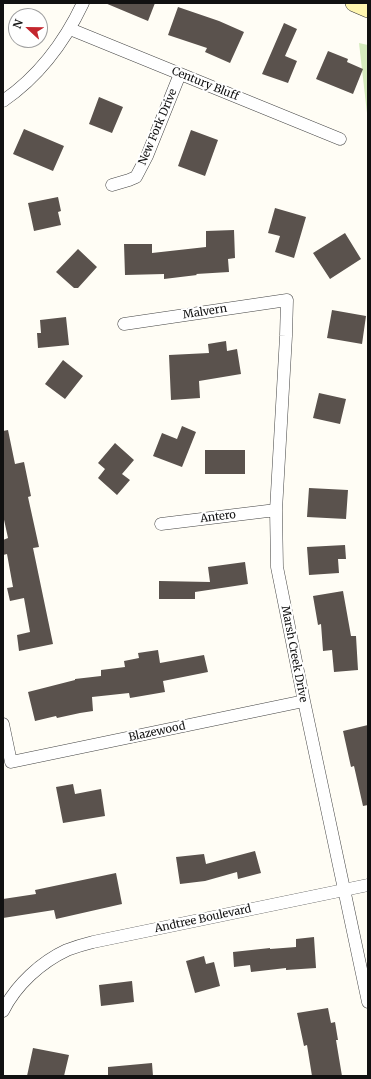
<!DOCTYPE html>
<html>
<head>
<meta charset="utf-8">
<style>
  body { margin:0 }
  #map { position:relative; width:371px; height:1079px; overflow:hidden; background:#fffdf5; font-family:Merriweather,serif }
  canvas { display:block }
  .frame { position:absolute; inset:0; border:4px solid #111; pointer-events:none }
  .north { position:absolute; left:8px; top:8px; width:40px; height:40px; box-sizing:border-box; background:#fff; border:1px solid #a0a0a0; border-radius:50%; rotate:292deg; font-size:11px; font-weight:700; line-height:16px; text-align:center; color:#111 }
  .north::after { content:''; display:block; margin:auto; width:14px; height:18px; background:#c4262e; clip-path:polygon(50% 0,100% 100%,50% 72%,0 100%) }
</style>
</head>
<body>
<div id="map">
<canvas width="371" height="1079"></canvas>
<div class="frame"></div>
<div class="north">N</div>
</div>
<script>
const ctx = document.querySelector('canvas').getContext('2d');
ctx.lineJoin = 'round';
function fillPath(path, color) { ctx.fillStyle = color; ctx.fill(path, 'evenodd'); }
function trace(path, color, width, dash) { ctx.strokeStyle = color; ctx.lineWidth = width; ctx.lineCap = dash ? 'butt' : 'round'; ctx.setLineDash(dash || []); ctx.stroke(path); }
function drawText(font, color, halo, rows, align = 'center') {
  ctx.font = font + ' Merriweather,serif'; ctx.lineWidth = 4; ctx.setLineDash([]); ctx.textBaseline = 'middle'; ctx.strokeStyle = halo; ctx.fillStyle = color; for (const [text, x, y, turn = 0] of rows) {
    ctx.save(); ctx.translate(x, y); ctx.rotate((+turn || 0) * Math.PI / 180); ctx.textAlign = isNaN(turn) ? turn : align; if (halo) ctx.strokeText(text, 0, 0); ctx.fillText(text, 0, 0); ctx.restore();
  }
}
fillPath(new Path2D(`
  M359 43 368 45V122Z`), '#d5ebbd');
fillPath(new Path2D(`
  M105 3H155L148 21Z
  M178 7 219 21 244 32 230 63 205 52 207 48 168 35Z
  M284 23 297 29 285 56 297 61 288 83 262 74Z
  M328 51 348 59 347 62 363 69 353 94 316 79Z
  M99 97 123 107 112 133 89 124Z
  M24 129 64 146 53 171 13 154Z
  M191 130 218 140 205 176 178 166Z
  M58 197 61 211 58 212 61 225 34 231 28 203Z
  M275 208 306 217 294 258 275 252 280 236 268 233Z
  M234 230 235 258 228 259 229 272 196 274 197 275 164 279V274L125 275 124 244H152V253L206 247V231Z
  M345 233 361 259 330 279 313 253Z
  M78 249 97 267 78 288H74L56 272Z
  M332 310 366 316 362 344 327 338Z
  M66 317 69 345 38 348 37 333H41L40 320Z
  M226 341 227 351 237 349 241 374 199 381 200 398 171 400 169 355 209 353 208 344Z
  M63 360 83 376 65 399 45 384Z
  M319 393 346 399 340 424 313 418Z
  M182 426 196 432 182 467 153 456 162 433 177 439Z
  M8 430 15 464 24 462 31 496 28 497 39 547 33 548 53 644 19 651 17 635 30 632 24 598 10 601 7 588 13 587 7 554 3 555V540L8 538 3 515V431Z
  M115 443 134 460 122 474 130 480 117 495 98 478 105 469 98 463Z
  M205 450H245V474H205Z
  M309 488 348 490 346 519 307 517Z
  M345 545 346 559H338L339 573 309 575 307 547Z
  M245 562 248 584 195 592V599H159V581L210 582 208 567Z
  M343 591 351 636H356L358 670 334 672 332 650 323 651 321 624 318 625 313 596Z
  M158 650 160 663 204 655 208 672 163 681 165 692 130 698 129 693 92 697 93 711 80 713 57 718 56 716 35 721 28 692 75 680V679L101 676V670L125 667 124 661 139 658 138 653Z
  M368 725V805L363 806 354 766 351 767 343 731Z
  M73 784 75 794 101 789 105 816 63 823 56 787Z
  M255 851 261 873 238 879 237 872 205 881 180 884 176 857 204 854 206 864Z
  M116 873 122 904 56 919 54 910 3 918V899L36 894 35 890Z
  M314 937 316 968 286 970V968L251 972 250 965 234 967 233 952 270 948V949L296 947V939Z
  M204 956 206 964 214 962 220 986 195 993 186 961Z
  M132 981 134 1002 101 1006 99 985Z
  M328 1008 331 1023 335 1022 338 1040H336L342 1076H312L307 1045 304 1046 297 1013Z
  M33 1048 69 1055 64 1076H27Z
  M152 1063 153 1076H108V1067Z`), '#5a524d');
const minor = new Path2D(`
  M70 29 340 139
  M3 101C38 77 65 41 83 3
  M112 185 129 180 136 177 147 156 180 74
  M124 324 287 300 286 336 276 510 277 567 304 701 368 1002
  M161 524 276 510
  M3 724 11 762 304 701
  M3 1011C16 985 41 962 67 950 75 947 85 944 93 942L368 885`);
const secondary = new Path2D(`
  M354 3 368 9`);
trace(minor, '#444', 13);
trace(secondary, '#333', 18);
trace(minor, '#fff', 12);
trace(secondary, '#fff6b0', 17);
drawText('11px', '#111', '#fff', [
  ["Century Bluff",205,84,22],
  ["New Fork Drive",158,127,-67],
  ["Malvern",205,312,-9],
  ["Antero",218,517,-7],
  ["Marsh Creek Drive",294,654,79],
  ["Blazewood",157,732,-12],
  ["Andtree Boulevard",203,919,-12]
]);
</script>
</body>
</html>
